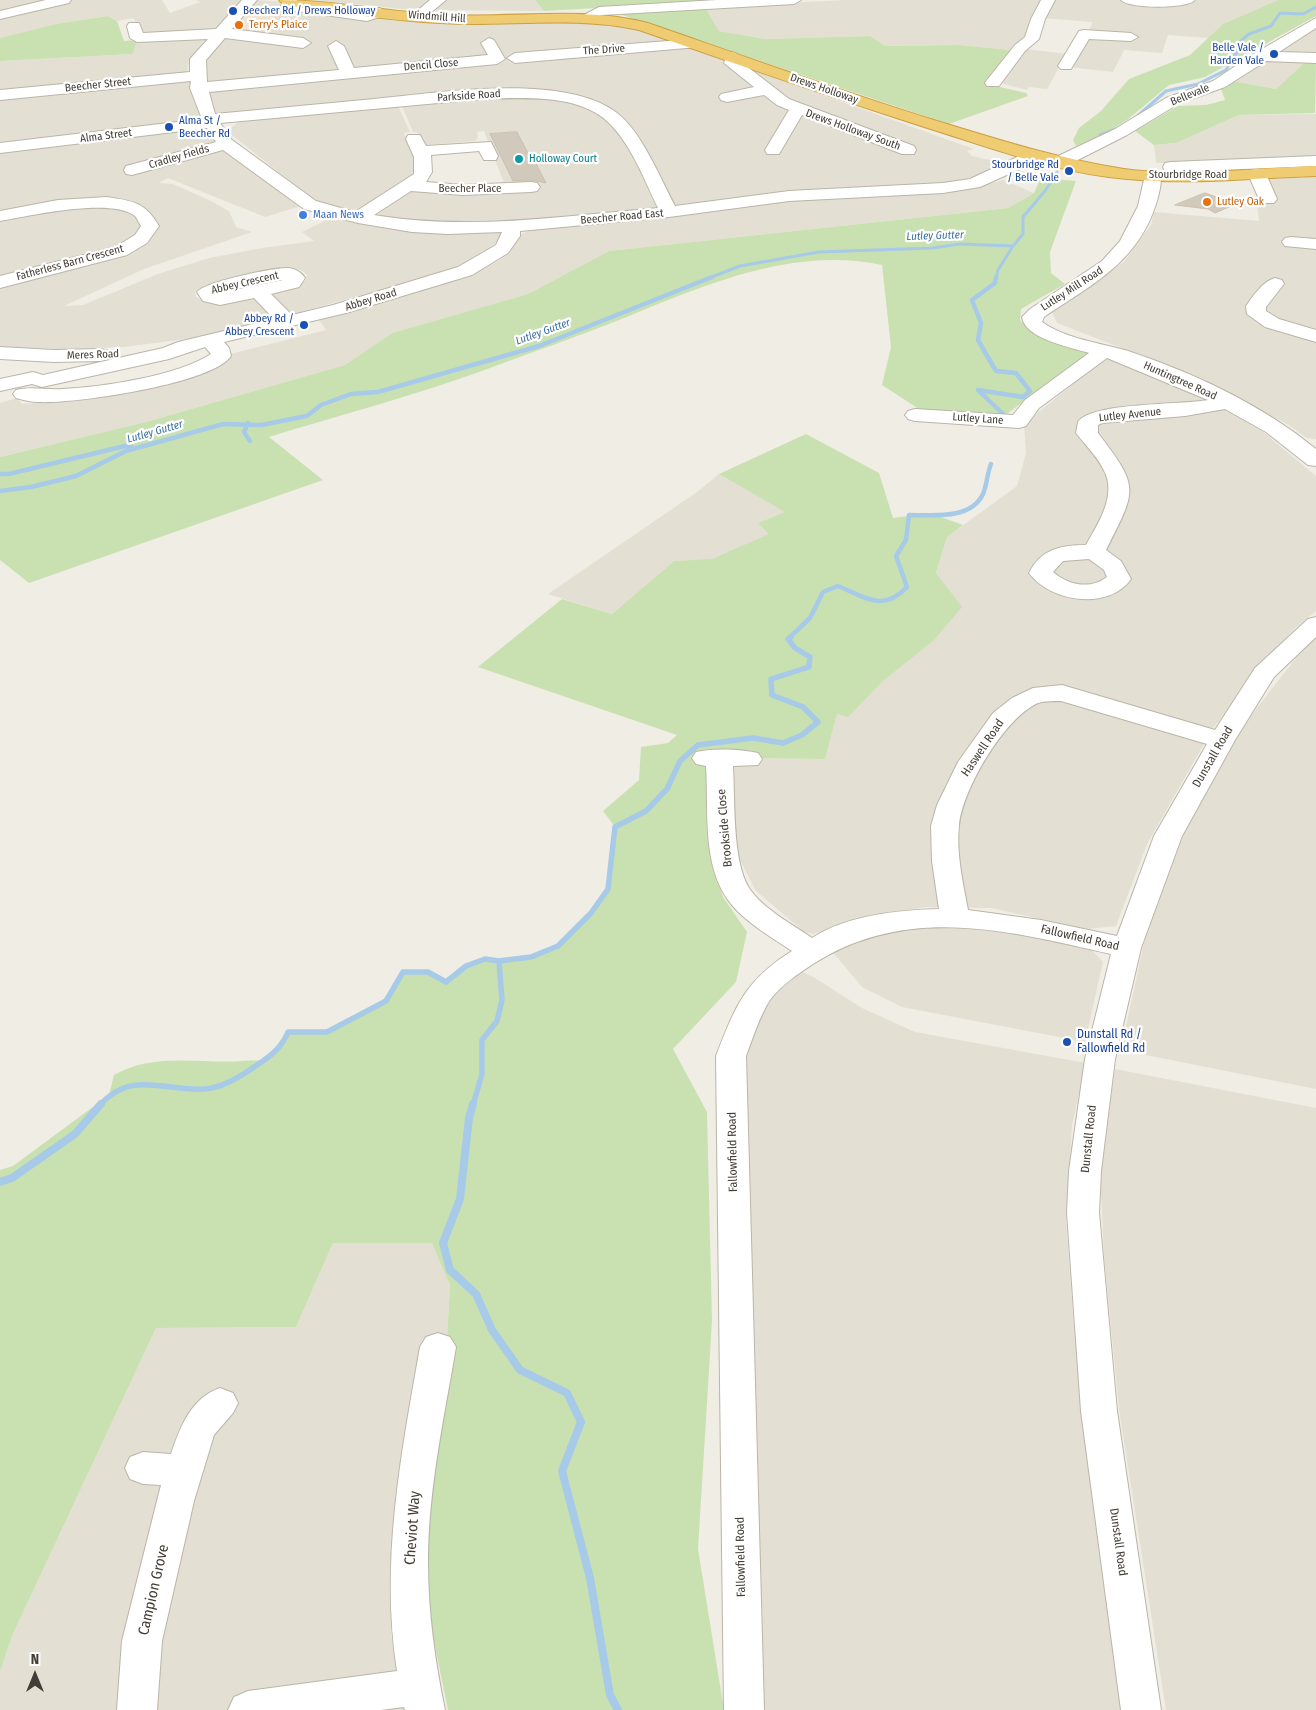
<!DOCTYPE html>
<html>
<head>
<meta charset="utf-8">
<style>
  body { margin:0 }
  #map { position:relative; width:1316px; height:1710px; overflow:hidden; background:#f0ede5; font-family:"Fira Sans Condensed",sans-serif }
  canvas { display:block }
  .north { position:absolute; left:10px; top:1650px; width:50px; height:50px; -webkit-text-stroke:4px #fff; paint-order:stroke; rotate:0deg; font-size:14px; font-weight:700; line-height:20px; text-align:center; color:#423d35 }
  .north::after { content:''; display:block; margin:auto; width:18px; height:22px; background:#423d35; clip-path:polygon(50% 0,100% 100%,50% 72%,0 100%) }
</style>
</head>
<body>
<div id="map">
<canvas width="1316" height="1710"></canvas>
<div class="north">N</div>
</div>
<script>
const ctx = document.querySelector('canvas').getContext('2d');
ctx.lineJoin = 'round';
function fillPath(path, color) { ctx.fillStyle = color; ctx.fill(path, 'evenodd'); }
function trace(path, color, width, dash) { ctx.strokeStyle = color; ctx.lineWidth = width; ctx.lineCap = dash ? 'butt' : 'round'; ctx.setLineDash(dash || []); ctx.stroke(path); }
function drawText(font, color, halo, rows, align = 'center') {
  ctx.font = font + ' "Fira Sans Condensed",sans-serif'; ctx.lineWidth = 4.5; ctx.setLineDash([]); ctx.textBaseline = 'middle'; ctx.strokeStyle = halo; ctx.fillStyle = color; for (const [text, x, y, turn = 0] of rows) {
    ctx.save(); ctx.translate(x, y); ctx.rotate((+turn || 0) * Math.PI / 180); ctx.textAlign = isNaN(turn) ? turn : align; if (halo) ctx.strokeText(text, 0, 0); ctx.fillText(text, 0, 0); ctx.restore();
  }
}
fillPath(new Path2D(`
  M0 0H162L170 13 200 2 196 0H241L216 28 209 31 140 36 134 18 117 21 108 16 56 24 0 38Z
  M255 0 286 2 285 9 374 19 379 15 624 24 974 149 967 151 972 156 1007 164 958 182 491 223 455 224 388 218 378 214 412 190 507 191 484 131 477 132 478 138 475 141 424 145 417 132H413L401 104 222 114 212 111 209 98 205 57 221 37 259 33 276 15 245 12Z
  M315 0H535L544 11 413 10Z
  M845 0H1044L1027 38 1011 50 959 45 886 46 870 36 766 39 719 31 705 7Z
  M1054 0H1278L1223 24 1209 38 1168 35 1162 53 1124 50 1113 72 1060 66 1047 89 1029 87 1027 90 1000 83 1024 49 1077 55 1093 22 1042 18Z
  M1316 29V62L1304 63 1276 89 1227 80Z
  M207 37 189 60 187 72 203 126 215 141 301 206 265 217 168 178 159 183 173 184 211 201 229 211 236 227 252 232 144 269 64 306 83 305 158 274 209 258 262 248 314 241 302 232 330 218 406 231 491 232 501 234V238L481 256 455 269 297 313 286 312 271 296 272 292 300 284 306 280 307 275 304 272 297 269 285 268 244 276 205 285 195 292 196 297 210 303 243 299H258L272 315 266 322 193 338 124 347 60 349 4 347 0 354V61L133 54 137 40Z
  M397 104 410 132 404 133 418 166V173L360 212 316 202 227 131 241 120Z
  M1316 114V159L1156 163 1154 145 1176 143 1239 115Z
  M1316 174V439L1307 438 1287 424 1186 373 1057 323 1052 312 1124 262 1151 225 1154 212 1259 221 1257 201 1274 200 1264 178Z
  M1003 180 1034 193 1008 208 609 251 528 294 392 333 345 365 146 422 0 457V403L17 398 22 404 72 400 230 354 326 330 319 320 373 306 469 276 500 260 522 234 533 229 716 211 784 199 969 189Z
  M1109 355 1226 410 1262 431 1316 476V611L1294 629 1213 728 1147 844 1116 926 1087 929 991 908 926 907 878 914 813 934 803 931 756 891 738 856 729 758 825 759 837 714 848 716 883 681 936 573 947 537 1017 486 1026 453 1024 424Z
  M719 474 786 512 758 523 770 534 712 560 674 561 612 614 548 594 697 492Z
  M1316 639V1089L1121 1050 1145 938 1175 851 1236 735 1302 650Z
  M930 923 1021 932 1091 949 1103 962 1085 1042 902 1007 862 987 830 949 885 931Z
  M801 971 815 978 862 1008 915 1032 1086 1063 1072 1125 1066 1223 1074 1327 1121 1710H762L741 1057 750 1030 772 998Z
  M1115 1069 1316 1108V1710H1166L1119 1409 1104 1255 1100 1171Z
  M333 1243H433L450 1285 447 1338 392 1558 391 1634 408 1710H0V1672L12 1636 156 1328 296 1327Z`), '#e4dfd3');
fillPath(new Path2D(`
  M245 12 276 15 259 33 226 31Z`), '#f1e5d1');
fillPath(new Path2D(`
  M535 0H699L701 2 544 11Z
  M1278 0H1316V16L1205 77 1169 85 1127 120 1101 136 1076 146 1073 140 1079 128 1101 111 1129 79 1190 55 1223 24Z
  M705 7 719 31 766 39 870 36 886 46 959 45 1011 50 987 84 1026 93 1028 96 949 124 619 14Z
  M108 16 117 21 124 41 137 40 133 54 0 61V38L56 24Z
  M1316 62 1315 113 1239 115 1176 143 1154 145 1135 131 1178 106 1206 105 1225 100 1220 86 1227 80 1276 89 1304 63Z
  M1041 178 1076 181 1050 252 1051 273 1065 284 1021 309 1020 320 1032 332 1088 354 1004 416 919 409 882 385 891 347 882 265C793 246 705 285 624 318 577 337 530 353 482 371 413 396 340 415 269 437L323 480 29 583 0 560V457L146 422 345 365 392 333 528 294 609 251 1008 208 1034 193Z
  M806 434 879 473 893 518 930 513 963 525 947 537 936 573 962 607 934 640 883 681 848 717 837 714 825 759 729 758 713 859 723 897 747 932 736 982 673 1049 707 1112 712 1321 698 1549 724 1710H448L422 1582 447 1338 450 1285 432 1243H333L296 1327 156 1328 12 1636 0 1672V1170L13 1166 109 1095 114 1075C154 1052 199 1064 243 1061 250 1060 261 1061 266 1059 277 1053 284 1043 288 1032H327L386 1001 403 972H428L446 982 466 966 485 959 499 961 531 957 558 946 591 913 608 889 615 827 603 811 639 780 641 747 668 743 677 735 478 667 562 599 612 614 674 561 712 559 769 534 758 523 785 512 719 474Z`), '#c9e1b1');
trace(new Path2D(`
  M1134 119 1166 91 1198 84 1226 70 1236 53 1235 46 1249 34 1271 26 1280 13 1303 14 1316 7
  M1100 135 1119 128
  M709 278 740 266 819 252 932 248 960 244 1013 246 1023 234V217L1045 191 1057 172
  M996 278 998 270 1013 246`), '#a6cae8', 3);
trace(new Path2D(`
  M996 277 995 283 972 300 981 323 978 340 996 371 1016 373 1030 391 1023 397 978 390 1003 414
  M248 423 244 432 250 441
  M0 474H9L125 446 132 447
  M0 491 31 487 76 476 126 451 223 424 261 425 307 416 321 405 351 394 378 392 539 346 712 277
  M789 638 810 618 823 592 838 586C865 597 883 613 907 587L896 556 906 540 909 515C933 515 971 520 983 494 987 485 987 474 991 464`), '#a6cae8', 4.5);
trace(new Path2D(`
  M100 1105C132 1069 165 1092 205 1089 223 1088 243 1075 257 1065 271 1056 282 1047 288 1032H327L386 1001 403 972H428L446 982 466 966 485 959 499 961 531 957 558 946 591 913 608 889 615 827 646 811 667 789 680 761 698 745 753 738 783 743 802 735 818 722 803 707 772 695 771 679 809 667 810 657 795 648 788 639 791 637
  M473 1105 482 1074V1040L497 1021 502 1000 499 961`), '#a6cae8', 5.5);
trace(new Path2D(`
  M473 1104 469 1118 460 1199 443 1243 450 1270 476 1294 492 1330 520 1370 567 1393 581 1422 562 1471 590 1578 610 1695 618 1710
  M0 1182 12 1178 75 1134 101 1104`), '#a6cae8', 8);
const building = new Path2D(`
  M517 132 529 155 531 154 546 183 531 180 513 181 490 134Z
  M1205 193 1236 204 1215 213 1208 209 1175 205Z`);
fillPath(building, '#d1c9bb');
trace(building, '#cbc1af', 1);
const minor = new Path2D(`
  M46 0H71L69 3 0 19V11Z
  M242 0H257L232 29 303 38 311 43 303 48 225 38 206 60 207 82 339 70 328 46 336 41 344 46 354 68 488 55 481 43 489 38 494 40 505 59 497 64 209 92 215 114C268 109 321 104 374 99 438 93 563 72 617 113 642 132 660 178 675 206L789 191 943 183 970 179 1028 152H1040L1042 156 1040 160 980 187 943 193 789 201 669 217 520 231V236L508 253 472 275 346 313 224 342 229 348 231 356C212 384 74 404 39 402 31 402 23 400 16 398L13 394 16 390C30 386 47 390 62 389 103 387 177 376 211 354L205 347 169 359 42 387 32 384 0 391V379L33 372 43 375 163 348 178 342 274 319 254 298 220 305 203 301 197 292C204 282 275 267 289 268 296 269 302 273 305 278L299 287 271 294 292 315 333 305 458 267 496 245 502 232 448 234 412 232 358 223 304 209 223 150 132 175 126 174 124 170 126 166 216 142 207 128 0 153V143L202 119 190 88 191 81 0 100V90L190 72V59L208 39 137 42 130 38 127 26 129 23H139L143 33 216 29ZM482 99C521 98 577 93 608 122 631 144 644 179 658 208 564 216 468 231 374 215L411 191 463 195 531 192 537 191 540 187 537 183 531 182 463 185 426 182 432 172 431 155 479 151 484 160H496L498 156 491 142 426 146 420 135H408L406 139 414 157V174L355 212 316 201 232 140 220 123ZM283 280 220 293H218L279 280Z
  M283 0H297L296 3 366 12 380 8 387 12 385 15 367 21 283 9 281 6Z
  M430 0H446L423 19H413L411 16Z
  M717 0H801L794 4 602 15 589 20 582 16 599 7Z
  M1041 0H1055L1045 19 1039 39 1025 51 999 86H987L985 83 987 80 1015 45 1025 37 1031 19Z
  M1121 0H1195C1188 9 1128 9 1121 0Z
  M1316 18V28L1279 52 1316 53V63L1266 61 1225 87 1178 104 1127 135 1066 166H1054L1052 162 1054 158 1115 129 1166 98 1213 81 1255 53Z
  M1084 30 1131 33 1138 37 1131 41 1089 39 1071 69H1061L1058 66 1079 31Z
  M693 39 701 44 698 47 515 63 507 58 515 53Z
  M732 52 737 54 740 61 789 99 914 146 916 150 914 154H902L802 115 779 154H767L765 150 789 110 777 105 764 95 727 102 721 100 719 97 721 94 754 87 724 63 727 54Z
  M1316 156V166L1171 172 1165 171 1163 167 1165 163 1171 162Z
  M1257 169 1263 170 1266 174 1277 199 1274 203H1262L1259 199 1248 174 1251 170Z
  M1152 170 1158 171C1163 179 1160 189 1158 197 1141 261 1094 283 1044 317L1042 322C1066 339 1101 343 1128 351 1194 373 1262 405 1316 449V466L1308 465 1266 432 1225 409 1185 416 1102 423 1098 425V433C1140 488 1137 489 1106 550L1121 561 1131 579C1109 611 1050 602 1029 573 1041 549 1061 545 1086 545 1097 525 1115 499 1106 475 1100 459 1086 446 1076 433L1078 422C1092 402 1181 405 1208 400L1107 358 1039 408 1026 426 1019 428 915 421 908 419 905 415 908 411 915 409 1013 415 1025 400 1089 353C1070 347 1025 339 1022 317L1030 309 1102 261 1120 241 1138 206 1146 171ZM1089 559 1104 570 1107 577C1090 590 1068 585 1053 572L1063 561Z
  M107 197C133 201 145 202 159 226L147 243 127 255 0 288V276L115 247 135 235 141 226C139 223 137 218 135 216 111 197 29 216 0 221V211L58 200Z
  M1291 237 1316 239V249L1285 246 1282 242 1285 238Z
  M1275 278 1282 280 1284 284 1266 307V311L1279 319 1316 330V342L1265 327 1247 314 1246 306C1253 296 1263 281 1275 278Z
  M0 347 54 350 101 349 108 351 111 355 108 359 101 361 54 362 0 359Z
  M1316 617V637L1274 677 1235 740 1182 836 1141 948 1115 1059 1101 1171 1099 1213 1117 1411 1161 1710H1121L1081 1411 1067 1213 1069 1171 1085 1059 1111 954C1010 931 907 903 813 964 798 974 781 985 770 1000 759 1017 753 1038 746 1056L764 1710H724L716 1056C735 1007 745 980 792 951 771 937 747 923 731 904 701 867 709 810 706 766L696 764 692 758 696 752C714 748 740 749 758 753L762 759 758 765 733 766C735 798 732 861 749 888 763 909 792 924 812 938 847 915 899 910 939 909L932 861 931 826 937 805 958 762 993 713 1012 698 1033 688 1062 685 1215 730 1255 668 1308 619ZM1061 701 1207 744 1154 836 1117 936 1041 920 968 910C963 883 956 853 959 826 962 790 1004 718 1038 703 1045 701 1054 701 1061 701Z
  M438 1333 450 1337 456 1347C444 1418 428 1490 428 1563 428 1612 435 1661 445 1710H405L404 1707 381 1710H228L234 1697 248 1691 397 1671C380 1561 401 1455 420 1347L426 1337Z
  M220 1388 233 1393 238 1403 233 1413 214 1435 194 1501 162 1641 157 1710H117L122 1641 161 1485 143 1484 130 1479 125 1468 130 1457 143 1452 171 1454C180 1427 191 1398 220 1388Z`);
const highway = new Path2D(`
  M279 0C336 0 393 13 450 15 517 18 582 6 648 23 743 56 838 90 934 120 996 139 1059 159 1124 169 1182 177 1257 168 1316 166V176C1253 178 1189 185 1127 179 1063 174 1000 151 940 132 839 100 739 65 639 30 583 18 529 24 473 24 420 24 367 17 315 9 305 7 284 8 279 0Z`);
trace(minor, '#bbb5a8', 2);
trace(highway, '#cca043', 2);
fillPath(minor, '#fff');
fillPath(highway, '#efcb71');
for (const [x, y, r, color] of [
  [233,11,5,"#1a4fb4"],
  [239,25,5,"#e8710a"],
  [1274,54,5,"#1a4fb4"],
  [169,127,5,"#1a4fb4"],
  [519,159,5,"#0f9aa8"],
  [1069,171,5,"#1a4fb4"],
  [1207,202,5,"#e8710a"],
  [303,215,5,"#3f7fe0"],
  [304,325,5,"#1a4fb4"],
  [1067,1042,5,"#1a4fb4"]
]) { const dot = new Path2D(); dot.arc(x, y, r, 0, 2 * Math.PI); ctx.fillStyle = color; ctx.fill(dot); trace(dot, '#fff', 2); }
drawText('11px', '#164399', '#fff', [
  ["Beecher Rd / Drews Holloway",243,11,"left"],
  ["Belle Vale /",1264,48],
  ["Harden Vale",1264,61],
  ["Alma St /",179,121,"left"],
  ["Beecher Rd",179,134,"left"],
  ["Stourbridge Rd",1059,165],
  ["/ Belle Vale",1059,178],
  ["Abbey Rd /",294,319],
  ["Abbey Crescent",294,332]
], 'right');
drawText('11px', '#423d35', '#fff', [
  ["Windmill Hill",437,17,4],
  ["The Drive",604,50,-4],
  ["Dencil Close",431,65,-5],
  ["Beecher Street",98,85,-6],
  ["Drews Holloway",824,89,19],
  ["Bellevale",1190,95,-22],
  ["Parkside Road",469,96,-4],
  ["Drews Holloway South",853,130,20],
  ["Alma Street",106,136,-7],
  ["Cradley Fields",179,157,-16],
  ["Stourbridge Road",1188,175],
  ["Beecher Place",470,189],
  ["Beecher Road East",622,217,-5],
  ["Fatherless Barn Crescent",70,263,-15],
  ["Abbey Crescent",245,283,-13],
  ["Lutley Mill Road",1072,289,-33],
  ["Abbey Road",371,300,-17],
  ["Meres Road",93,355,-2],
  ["Huntingtree Road",1180,381,24],
  ["Lutley Avenue",1130,415,-6],
  ["Lutley Lane",978,419,4]
]);
drawText('11px', '#c56008', '#fff', [
  ["Terry's Plaice",249,25],
  ["Lutley Oak",1217,202]
], 'left');
drawText('11px', '#0d838f', '#fff', [
  ["Holloway Court",529,159]
], 'left');
drawText('11px', '#366cbe', '#fff', [
  ["Maan News",313,215]
], 'left');
drawText('italic 11px', '#3a71a2', '#fff', [
  ["Lutley Gutter",935,236,-2],
  ["Lutley Gutter",543,332,-20],
  ["Lutley Gutter",155,432,-16]
]);
drawText('12px', '#423d35', '#fff', [
  ["Haswell Road",983,748,-56],
  ["Dunstall Road",1213,757,-60],
  ["Brookside Close",725,828,-95],
  ["Fallowfield Road",1080,938,13],
  ["Dunstall Road",1089,1139,-84],
  ["Fallowfield Road",733,1152,-91],
  ["Dunstall Road",1118,1542,82],
  ["Fallowfield Road",741,1557,-91]
]);
drawText('12px', '#164399', '#fff', [
  ["Dunstall Rd /",1077,1035],
  ["Fallowfield Rd",1077,1049]
], 'left');
drawText('15px', '#423d35', '#fff', [
  ["Cheviot Way",413,1528,-86],
  ["Campion Grove",154,1590,-77]
]);
</script>
</body>
</html>
